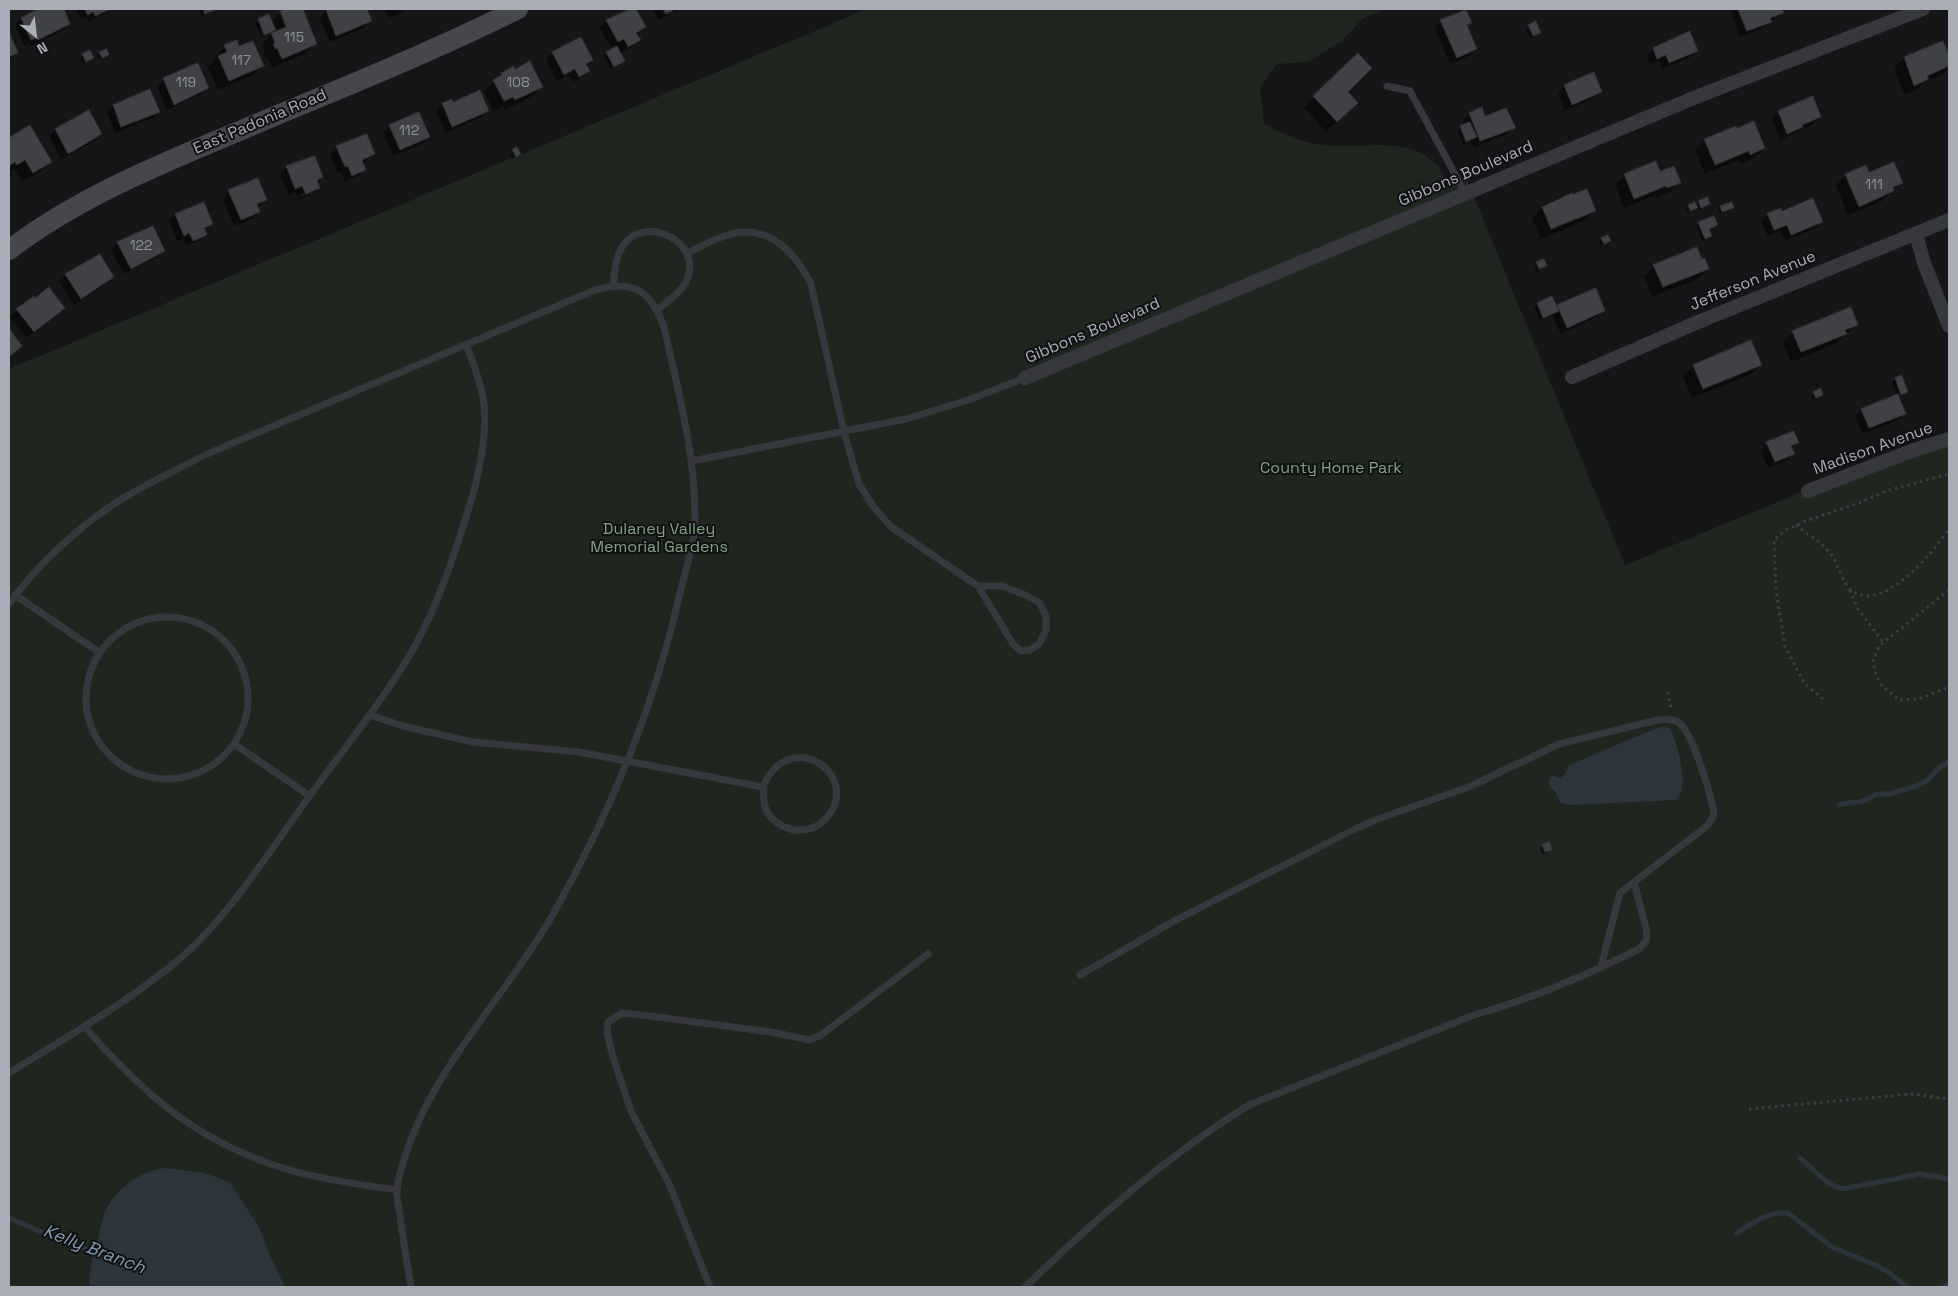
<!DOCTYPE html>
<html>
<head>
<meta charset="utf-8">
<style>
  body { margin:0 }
  #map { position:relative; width:1958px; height:1296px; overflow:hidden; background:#161618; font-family:"Space Grotesk",sans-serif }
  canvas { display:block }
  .frame { position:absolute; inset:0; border:10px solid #a8adb8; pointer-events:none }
  .north { position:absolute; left:10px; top:10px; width:50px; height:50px; -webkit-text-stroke:4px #111113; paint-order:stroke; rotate:151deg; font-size:14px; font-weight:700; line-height:20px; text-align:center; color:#a8adb8 }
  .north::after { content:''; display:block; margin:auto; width:18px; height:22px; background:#a8adb8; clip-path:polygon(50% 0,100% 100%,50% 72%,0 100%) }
</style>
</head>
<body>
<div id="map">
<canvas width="1958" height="1296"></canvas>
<div class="frame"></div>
<div class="north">N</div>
</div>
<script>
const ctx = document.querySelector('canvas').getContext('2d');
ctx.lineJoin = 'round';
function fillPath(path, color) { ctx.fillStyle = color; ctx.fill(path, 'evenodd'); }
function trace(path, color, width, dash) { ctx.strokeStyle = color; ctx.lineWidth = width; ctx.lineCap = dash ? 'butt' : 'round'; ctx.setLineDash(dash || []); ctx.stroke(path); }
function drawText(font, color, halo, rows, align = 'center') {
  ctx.font = font + ' "Space Grotesk",sans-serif'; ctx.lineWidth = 4; ctx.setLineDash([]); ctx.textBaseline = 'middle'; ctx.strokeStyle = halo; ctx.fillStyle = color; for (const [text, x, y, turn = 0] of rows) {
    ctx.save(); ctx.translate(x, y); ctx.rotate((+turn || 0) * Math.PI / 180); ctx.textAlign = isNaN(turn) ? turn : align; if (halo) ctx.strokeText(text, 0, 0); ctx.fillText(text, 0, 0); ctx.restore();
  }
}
fillPath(new Path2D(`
  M867 9H1385L1363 18 1343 40 1309 62 1277 64 1260 88 1264 123C1282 135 1304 143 1325 145 1363 149 1411 134 1439 167 1443 172 1444 179 1446 185L1466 177 1625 565 1949 431V1287H9V369Z`), '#1e261f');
fillPath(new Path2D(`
  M1662 726 1670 728C1677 742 1691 789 1676 800L1572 805 1561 803 1555 791 1549 786V780L1552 776 1561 778 1566 773 1569 765Z
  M165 1168 200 1172 217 1177 230 1183 259 1227 272 1260 285 1287H90C89 1271 93 1254 98 1238 101 1229 102 1217 107 1208 119 1186 140 1172 165 1168Z`), '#2c353c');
fillPath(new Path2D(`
  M43 9H62L69 24 62 31 31 46 30 43 24 46 15 25 27 14Z
  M76 9H115L88 21 87 18 81 20Z
  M202 9H213L214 10 202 16 200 11Z
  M290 9H302L315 43 305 54 272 68 267 57 265 58 263 55 265 53 262 44 275 31 261 37 255 23 269 16 271 22 281 12Z
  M333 9H365L370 21 364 28 330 42 320 18 326 11Z
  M384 9H405L400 13 389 18Z
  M634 9 644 27 636 35 639 40 632 47 619 54 623 61 611 69 604 56 618 47 617 45 611 48 600 28 606 21Z
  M653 9H679L659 20Z
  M1731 9H1781L1783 12 1763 28 1740 37Z
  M1441 21 1470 23 1466 27 1476 49 1469 56 1450 64 1435 28Z
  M1529 26 1539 33 1530 38 1526 29Z
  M1689 33 1697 51 1690 57 1662 69 1659 61 1650 65 1647 56 1653 49Z
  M9 34 17 53 9 61Z
  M1942 42 1949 59V67L1941 75 1924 82 1917 89 1904 95 1894 68 1904 58Z
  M225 46 262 66 252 76 218 90 208 67 216 59 215 56Z
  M100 53 108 55 99 60 97 56Z
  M552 53 592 60 585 66 588 71 582 78 573 82 568 75 557 81 546 59Z
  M83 55 93 58 83 64 80 58Z
  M198 64 208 88 201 94 167 110 157 86 164 79Z
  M513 68 541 87 531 97 505 110 503 106 493 111 484 91 501 74Z
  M1593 74 1600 92 1594 98 1565 111 1558 93 1564 86Z
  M150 91 159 112 152 118 115 133 107 112 113 106Z
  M1346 92V113L1326 132 1304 107 1314 97Z
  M1812 98 1820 117 1813 124 1780 140 1772 118 1778 112Z
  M443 104H452L488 111 481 117 446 133 436 111Z
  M419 114 428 137 422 144 393 156 383 133 389 126Z
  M1470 114 1485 117 1514 127 1507 134 1474 147 1471 141 1463 144 1458 130 1465 126 1463 120Z
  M29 127 50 162 40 172 22 182 14 169 9 172V139Z
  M56 130 101 134 94 141 61 160 49 136Z
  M1736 130 1764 148 1754 158 1740 164 1739 160 1705 174 1695 150 1705 140Z
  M337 147 374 154 362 163 365 170 358 176 345 182 341 172 338 173 330 154Z
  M517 149 520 154 512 159 510 154Z
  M314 158 322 176 317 182 319 188 312 194 299 200 295 192 289 195 280 174 286 167ZM313 190V193L300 198 299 195Z
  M1659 173 1679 182 1669 193 1656 198V195L1624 208 1615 185 1625 175Z
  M1868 174 1901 182 1882 201 1848 216 1836 185 1846 175Z
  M229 191 265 200 257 208 259 212 252 219 234 226 223 198Z
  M1699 202 1709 204 1698 210 1697 207 1687 213 1685 209 1688 206H1696Z
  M1721 207 1733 208 1720 214 1718 210Z
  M1542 208 1594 210 1584 221 1541 239 1532 218Z
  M1768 214 1821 222 1815 228 1785 241 1780 231 1768 236 1761 221Z
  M175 215 212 223 204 231 205 234 198 241 186 246 183 239 177 241 169 221Z
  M1699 223 1717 225 1708 230 1711 236 1702 241 1696 226Z
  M1602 239 1609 241 1601 246 1599 242Z
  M118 243 164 250 157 257 124 274 111 250Z
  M1701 260 1708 269 1698 279 1652 297 1644 276 1654 266Z
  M1537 263 1546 266 1536 272 1534 266Z
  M66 275 113 277 106 284 74 305 59 281Z
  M1551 298 1556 308 1558 306 1604 310 1597 317 1561 334 1552 315 1540 320 1534 307Z
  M63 308 26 338 10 317 17 310Z
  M1856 325 1835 344 1791 362 1783 342 1793 332Z
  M1750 341 1760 365 1750 375 1692 398 1683 376 1693 366Z
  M1895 379 1907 392 1898 397 1905 414 1898 420 1863 434 1855 416 1862 410 1897 396 1892 382Z
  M1814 393 1822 395 1813 400 1811 396Z
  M1767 443H1797L1791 449 1793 454 1787 460 1768 468 1761 450Z
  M1543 845 1551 850 1542 855 1540 848Z`), '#0007');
trace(new Path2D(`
  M1839 805 1847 803 1861 802 1877 794H1890L1916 786 1926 781 1940 767 1949 762
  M1800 1158C1812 1168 1827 1186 1843 1189L1920 1174 1949 1179
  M9 1218 65 1242 99 1253
  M1737 1233C1752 1223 1769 1211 1788 1213L1832 1247 1875 1265 1887 1271 1907 1287
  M1944 1287 1949 1284`), '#2c353c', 5);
const building = new Path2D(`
  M38 9H64L70 24 38 40 37 38 31 40 21 18Z
  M85 9H111L95 16 93 12 88 15Z
  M203 9H215V10L205 14Z
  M286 9H303L317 44 282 59 277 48 275 49 273 44 275 43 271 33 286 27 280 11Z
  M329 9H367L372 21 336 36 326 10Z
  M631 9H636L646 27 636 33 641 40 628 47 624 39 618 42 606 20Z
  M663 9H676L666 14Z
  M1738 9H1782L1784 13 1770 18 1772 22 1747 31Z
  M1466 10 1472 23 1467 25 1477 49 1457 58 1440 20Z
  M269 14 276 30 264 35 258 19Z
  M1536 21 1541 33 1533 36 1528 25Z
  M9 31 18 53 9 57Z
  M1690 31 1698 51 1669 63 1666 55 1657 59 1653 48Z
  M581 37 593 60 586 64 590 71 579 77 575 69 564 75 552 52Z
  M237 40 239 46 253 41 264 66 229 81 218 56 227 52 224 45Z
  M1943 41 1949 55V66L1927 76 1929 79 1914 86 1904 57Z
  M617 46 625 61 614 67 606 52Z
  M107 49 109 55 102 58 99 52Z
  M90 50 94 58 86 62 82 54Z
  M1358 53 1372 68 1348 92 1358 103 1337 122 1313 96Z
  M530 61 543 87 515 100 513 97 504 101 493 80 502 75 501 73 514 66 515 69Z
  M198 63 209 88 174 105 163 78Z
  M1594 72 1602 92 1572 105 1564 85Z
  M150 89 160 112 121 127 113 105Z
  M480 90 489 111 452 127 442 103 452 99 453 102Z
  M1813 96 1821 117 1802 125 1803 127 1787 134 1778 111Z
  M1482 107 1485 116 1506 108 1516 128 1480 141 1469 113Z
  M89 110 102 134 68 154 55 129Z
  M419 112 430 137 400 150 389 125Z
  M1754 121 1765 148 1750 155 1749 151 1715 165 1704 139 1736 126 1737 128Z
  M1470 122 1477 137 1466 142 1460 126Z
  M30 125 52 162 33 173 25 160 17 165 15 162 9 166V138Z
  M367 134 375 154 362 160 366 170 352 176 348 166 345 167 336 146Z
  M517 147 521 154 516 157 512 150Z
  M315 156 323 177 317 180 320 188 306 194 302 186 295 189 286 166Z
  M1656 161 1660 171 1674 166 1681 183 1667 188 1666 186 1634 199 1624 174Z
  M1894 162 1903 183 1893 187 1894 191 1859 207 1845 174 1866 165 1869 172Z
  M258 178 267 200 257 204 260 212 241 220 228 190Z
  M1587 189 1596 211 1551 229 1542 207 1572 193 1573 194Z
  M1708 197 1710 204 1701 208 1698 201Z
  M1813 198 1823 222 1791 235 1787 225 1774 230 1767 213 1781 208 1782 211Z
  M204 202 213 224 204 228 207 235 193 241 189 233 184 236 175 214Z
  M1695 202 1698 208 1690 211 1688 205Z
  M1732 202 1734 208 1722 212 1720 206Z
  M1714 216 1718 225 1709 229 1712 236 1705 239 1698 222Z
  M153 226 165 251 131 269 117 242Z
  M1608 235 1611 241 1604 244 1601 238Z
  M1697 247 1702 259 1705 258 1709 269 1663 287 1653 265Z
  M100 254 114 277 81 299 65 274Z
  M1544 259 1547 266 1539 269 1536 262Z
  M49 287 65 308 34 332 16 309 34 296 35 298Z
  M1596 288 1605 311 1567 328 1557 305Z
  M1552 296 1559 311 1543 318 1537 303Z
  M1851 307 1858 325 1845 330 1847 334 1801 352 1792 331Z
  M9 328 22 346 9 357Z
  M1751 340 1762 365 1703 389 1693 365Z
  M1902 375 1908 392 1901 395 1895 378Z
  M1821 388 1823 395 1816 398 1813 392Z
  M1898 394 1906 414 1869 428 1861 409Z
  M1794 431 1799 443 1791 446 1795 454 1775 462 1766 442Z
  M1550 842 1552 850 1545 852 1542 844Z`);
fillPath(building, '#404145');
trace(building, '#303034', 1);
trace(new Path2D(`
  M1796 525C1807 534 1822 543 1831 554 1838 563 1843 585 1852 591 1884 613 1934 552 1949 528
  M1850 590 1858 609 1883 642
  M1949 590 1879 646 1873 661 1876 675 1883 687 1899 700 1919 699 1949 687
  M1668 692 1671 709
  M1823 699 1804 683 1785 646 1776 591 1774 540 1786 530 1803 522 1856 504 1886 491 1949 474
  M1749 1109 1912 1094 1949 1099`), '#3d3f44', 3, [2.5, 4]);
trace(new Path2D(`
  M1387 86 1410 91 1465 193
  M687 253C705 245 726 232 745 232 778 232 798 258 811 284L844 432 859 484 873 506 890 526 978 586H1002L1023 594 1040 603 1046 616V630L1039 644 1030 650 1021 651 1013 644 978 586
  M613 285C615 272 615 258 622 247 643 212 706 242 686 282 680 293 667 302 658 309
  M692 461 906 419 968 400 1025 378
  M15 595 100 653
  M9 604C38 564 78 527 120 500 148 483 178 469 207 454L595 290C634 279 651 291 664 327 678 390 695 452 695 517 695 542 686 569 680 593 655 705 609 816 552 916 506 996 434 1066 406 1154 402 1165 398 1178 397 1190 396 1198 399 1207 400 1215 403 1239 407 1263 411 1287
  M86 698a81 81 0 1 1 162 0a81 81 0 1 1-162 0Z
  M370 715 403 726 473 742 579 752 763 787C788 727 857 771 831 812 827 818 822 824 815 827 795 836 768 825 764 802 763 797 764 791 763 787
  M234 744 310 796
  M1601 966 1620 893 1634 882
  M84 1026C145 1096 201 1145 293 1171 326 1180 362 1185 397 1190
  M9 1073C68 1036 131 1001 184 955 231 913 272 848 309 797 341 752 376 710 405 663 434 617 452 562 468 511 478 480 489 430 483 398 480 380 473 362 466 345
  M710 1287 670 1186 631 1111 612 1054 607 1032 608 1022 622 1013 642 1015 771 1032 810 1040 821 1035 928 954
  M1025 1287C1096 1219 1165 1157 1249 1105L1474 1015C1531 999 1587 975 1639 949L1646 941 1647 932 1634 882 1707 826 1714 816C1712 798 1693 732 1678 722 1672 718 1665 720 1658 720L1559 744 1471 786 1378 819 1353 830 1174 921 1080 975`), '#37383d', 7);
trace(new Path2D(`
  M1916 234 1924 263 1949 326
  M1572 377 1698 322 1949 220
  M1025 378 1696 97 1923 9
  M1808 491 1911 451 1949 439`), '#37383d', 14);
trace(new Path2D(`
  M9 250C77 198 158 165 237 132 331 92 426 55 518 9`), '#45474d', 20);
drawText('14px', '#8e929b', null, [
  ["115",294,38],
  ["117",241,61],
  ["119",186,83],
  ["108",518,83],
  ["112",409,131],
  ["111",1874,185],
  ["122",141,246]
]);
drawText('16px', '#a8adb8', '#111113', [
  ["East Padonia Road",260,122,-23],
  ["Gibbons Boulevard",1466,174,-23],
  ["Jefferson Avenue",1753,281,-22],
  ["Gibbons Boulevard",1093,331,-23],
  ["Madison Avenue",1873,449,-20]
]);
drawText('16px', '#7fa381', '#111113', [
  ["County Home Park",1331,469],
  ["Dulaney Valley",659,530],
  ["Memorial Gardens",659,548]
]);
drawText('italic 18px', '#7f9bb3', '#111113', [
  ["Kelly Branch",94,1250,21]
]);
</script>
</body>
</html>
